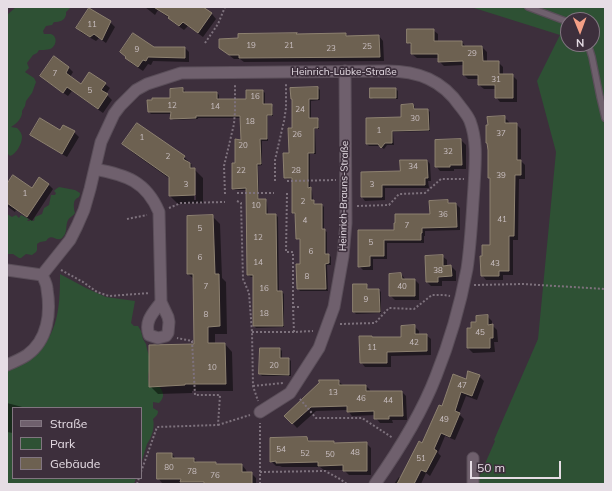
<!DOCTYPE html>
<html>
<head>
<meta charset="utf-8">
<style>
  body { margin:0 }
  #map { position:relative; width:612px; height:491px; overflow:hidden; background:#3d2f3c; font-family:Mulish,sans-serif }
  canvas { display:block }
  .frame { position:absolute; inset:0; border:8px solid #e6dde5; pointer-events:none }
  .legend { position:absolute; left:12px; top:407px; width:130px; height:72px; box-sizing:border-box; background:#3d2f3c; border:1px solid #817580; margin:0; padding:5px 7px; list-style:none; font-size:12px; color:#e6dde5 }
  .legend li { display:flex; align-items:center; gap:8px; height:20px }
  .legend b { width:20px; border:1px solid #817580 }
  .north { position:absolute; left:560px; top:12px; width:40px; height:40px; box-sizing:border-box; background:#3d2f3c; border:1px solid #817580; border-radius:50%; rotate:179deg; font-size:11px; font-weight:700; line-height:16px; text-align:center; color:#e6dde5 }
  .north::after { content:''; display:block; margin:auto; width:14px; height:18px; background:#f39f86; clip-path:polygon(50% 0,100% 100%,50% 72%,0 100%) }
  .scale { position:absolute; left:470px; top:461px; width:91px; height:18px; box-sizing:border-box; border:2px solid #e6dde5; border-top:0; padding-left:5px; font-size:12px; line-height:14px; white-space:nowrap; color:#e6dde5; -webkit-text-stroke:3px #3d2f3c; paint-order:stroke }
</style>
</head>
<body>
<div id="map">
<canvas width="612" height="491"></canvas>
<div class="frame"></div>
<ul class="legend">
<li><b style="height:5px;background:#6f606d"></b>Straße</li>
<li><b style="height:11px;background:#2e5134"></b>Park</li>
<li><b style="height:11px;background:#6d6151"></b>Gebäude</li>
</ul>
<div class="north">N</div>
<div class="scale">50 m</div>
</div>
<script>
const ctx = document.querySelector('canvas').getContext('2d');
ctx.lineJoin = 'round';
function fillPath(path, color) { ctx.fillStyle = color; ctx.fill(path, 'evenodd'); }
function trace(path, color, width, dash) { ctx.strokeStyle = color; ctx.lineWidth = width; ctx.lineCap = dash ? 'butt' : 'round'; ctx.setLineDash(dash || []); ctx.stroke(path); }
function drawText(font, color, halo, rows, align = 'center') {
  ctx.font = font + ' Mulish,sans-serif'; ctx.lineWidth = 3.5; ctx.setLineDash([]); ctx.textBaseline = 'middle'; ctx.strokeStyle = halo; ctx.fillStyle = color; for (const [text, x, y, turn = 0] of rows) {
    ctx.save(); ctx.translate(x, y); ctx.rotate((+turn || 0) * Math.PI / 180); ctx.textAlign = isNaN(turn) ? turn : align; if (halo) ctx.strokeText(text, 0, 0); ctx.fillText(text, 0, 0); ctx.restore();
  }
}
fillPath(new Path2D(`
  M16 7H71L66 12V15C64 21 60 22 54 22L52 25 46 26 43 31 44 34C46 34 49 34 51 34 57 36 57 44 52 48 49 50 43 50 39 50L37 53 33 55 27 63 29 68 25 72 34 78 36 82 32 93 26 101 25 106 22 111C23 118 16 124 11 127L17 128C19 130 22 133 22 137 22 144 16 154 10 156L7 153V15Z
  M471 7H605V484H476L495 441 494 440 538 339 556 152 537 81 560 35ZM568 20H592V44H568Z
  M59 187 75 190 80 193C80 198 78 197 75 200 73 203 74 210 75 213 73 216 70 217 68 220 65 226 68 233 62 238 56 243 52 232 46 241L40 242 37 244V250L36 252 32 255 26 254 21 258H19L13 254H7V214L12 217 16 215 19 218 21 215 29 219 27 221H29L31 220 34 221 35 217 42 214 44 208 49 205 51 195H55L56 193 54 191 56 189Z
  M60 274 86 288 106 297 135 301 131 323 134 326H138L141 331 143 339 146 344 147 349 149 356V371L148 377 149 385H158C163 391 166 396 159 403L153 402V408L158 411C158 415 156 416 153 419 155 427 152 437 147 444L141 464V408H13V478H136L134 484H7V371C12 368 19 367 24 363 58 341 60 311 60 274Z`), '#2e5134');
fillPath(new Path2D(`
  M145 7H202L212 14 216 19 203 37 188 26 184 30 174 23 169 18 158 10 155 15Z
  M110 22 115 27 106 43 99 38 96 41 82 33 77 28Z
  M433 30 438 34V42H462L466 47H482L487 52V62H498L503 67V75H512L517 80V102H500L496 97V89H484L479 85V79H468L464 75V65L444 66 439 61V58H417L412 54V46L408 43Z
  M346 34 349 37 379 36 383 41 384 61 244 62 240 59H234L225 52Z
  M153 48H185L189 52V62L153 61 151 65 148 64 143 71 131 63 121 52Z
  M54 57 69 68 73 72 70 77 81 85 105 84 110 88 106 94 112 100 103 113 72 91 68 96 46 81 41 76Z
  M318 88 320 90V100L311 101V119H317L319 121V129H315L316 154H310V188L312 191 313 201 315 203V205H322L324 207V230L327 232V255H329L331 257V265H327L328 291H300L298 289 301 265V240H299L297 238 295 215 293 213V179H287L284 177 290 154 293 129V100L292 99Z
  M183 89 185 91V93H217L219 95V100H247L263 91 265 93V105H271L273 107V116H268V141H262V165L258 166 259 200H265L267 202 268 215H276L278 217 279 292H282L284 294V327L256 328 254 326V277H251L248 275 247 190H235L233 188 242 141 241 118H198V119L173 120 171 118 172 114H151L149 112 171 99Z
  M396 89 398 91V99H373L371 97Z
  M413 105 415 107V110H428L430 112V131L393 132 394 145H387L384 149 380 146H369L367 144 402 118Z
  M504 117 509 122V124H516L521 129V161L525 165V179H519L518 240H513V275H503V280H486L482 275 490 246 491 180 489 178Z
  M64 126 74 132 79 137 67 157 36 139 31 135 60 132Z
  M461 140 466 145V169H454V171H440L436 166Z
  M124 144 184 157 192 165 191 166 203 178V203L178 204 170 196V179L132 152ZM194 171 196 173V200H194Z
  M427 160 430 164 431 181H428L429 188H385V200L365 201 362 197V173L401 172Z
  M40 178 49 185 53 189 32 221 16 210 15 212 7 206V189H32Z
  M447 201 450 204H456L460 208V230L425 231V236H424V243H387V259H373V270H363L359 266V231H395L431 215Z
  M212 216 220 224 222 278 226 282 227 334H215V344H225L232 352 233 391H192V393L158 394 150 386 195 345 194 279 188 274V217Z
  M442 256 447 260V267L451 266 456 271V281H442V286H431L427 282Z
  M401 274 406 280H415L419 284V300H395L390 295Z
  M366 285 368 287V290H379L381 292V313L356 314 354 312Z
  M487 316 492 321V325L497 330 498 342H494L495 352 473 353 468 348V329H472L477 323Z
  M414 326 419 331V335H426L431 339V355L391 356V367H365L361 362 402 338Z
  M261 349H280L282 351V359H289L291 361V376H262L260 374Z
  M479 376 484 381 477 400 466 396 459 414 464 419 455 440 445 436 438 453 441 456 430 476 426 473 421 484H394L399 477 401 479 423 444 442 407 467 380Z
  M338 381 343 385 366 386 370 390V392H402L406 396 407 420H392L393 423H380L376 418V415L352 416 348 411V410L316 411 297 428 286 416Z
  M7 403 26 408H13V433L7 432Z
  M307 438 311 442H334L336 444 366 443 371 448V475H349L344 470H324L320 467H282L280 466H276L271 461Z
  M172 454 176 459H194L198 463H215L218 465H242L246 470 247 473H251L256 478V484H184L183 483H162L158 478Z`), '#0007');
const building = new Path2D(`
  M154 7H203L212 13 198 33 183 22 179 26 168 18 169 17Z
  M89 8 111 21 102 40 94 34 90 37 76 28Z
  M407 29H434V41H462V46H482L483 61H499V74H513V98H495V85H478V75H463V61L438 62V54H411V43H407Z
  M133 33 154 47H185V58L148 57 146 61 143 60 138 67 125 58 126 57 120 52Z
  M297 33 296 34 346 33V36L379 35 380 57 239 58V55H229L219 48V39L238 38V34Z
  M54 56 69 67 66 73 81 84 89 72 106 83 101 90 108 94 98 109 67 87 63 93 40 76Z
  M318 87V99H309V118H318V128H314V153H308V188L311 187V200H314V204H322V229H325V254H329V263L325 264 326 289H297L296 264H300V239H296L295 213H292V178H284L283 153H289L288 128H292V99H291L290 88Z
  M183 88V92H217V99H246V90H263V104H272V115H267V139H260L261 164H257L258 199H266V214H276L277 291H282L283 326H253V275H247L246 188 232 189V163H235V139L241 140 240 116H196V118L170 119 171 112H148L147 100H152V98H170V89Z
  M370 88H396V98H370Z
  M413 104 414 109H428L429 130 392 131V143H385L381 148 378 144H366V118L401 117V105Z
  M505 116V123H517V160H521V175H515L514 236H509V271H499V276H481L480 256H482V245H490V178H488V150L487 143H486V125H488L487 117Z
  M40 118 60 130 63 125 75 131 62 154 30 135Z
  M137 123 185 156 183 159 190 163V168H195V195L169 196V177L122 144Z
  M461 139 462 165H450V167H435V140Z
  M400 160H427L428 178H425V185H382V197H361V172L400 171Z
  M13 175 32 188 39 177 49 184 27 217 7 203V184Z
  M448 200V203H456L457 227 422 228V233H421V240H384V256H370V266L358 267V230H394V223H395V214H430L429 201Z
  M213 215 215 274H219L220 326 208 327V343H225L226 384H185V385L149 387V345L194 344 193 274H187V216Z
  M443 255V266L451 265 452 276 438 277V282H426L425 256Z
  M401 273 402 279H415V296H389V274Z
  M353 284H367V289H379L380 312H353Z
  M488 315V325L493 324V338H490V348H467V328H471V322H476V316Z
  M415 325V334H427V351L387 352V363H360L359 336H372V337H401V326Z
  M260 348H280V358H289V375L259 374Z
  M468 371 480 375 472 396 461 392 455 411 460 413 450 437 441 433 434 449 437 451 426 472 421 470 414 484H397L419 441 422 443 439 405 442 406 453 374 466 379Z
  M319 380H339V385H366V391H402L403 416H389V419H374V411L347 412V406L311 407 292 424 284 416 319 383Z
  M307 437 308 441H334V443L367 442V471H343V465L318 466V462L276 463V461L270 462V438Z
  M157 453H172V458H194V462H216V464H242V472H252V484H204V482H180L181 479H157Z`);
fillPath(building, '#6d6151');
trace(building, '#8d8170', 1);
const lane = new Path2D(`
  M528 7 568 22
  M588 44 592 57 600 97 605 118`);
const street = new Path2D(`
  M95 169C126 175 146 181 159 212L161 302 168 317 169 322 168 333 166 336 158 338 149 335C144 321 153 313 161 302
  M7 270 42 275
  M42 275 70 240 77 226 84 210 90 189 101 142 114 114 120 106 136 90 147 84 181 73 387 71C418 71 442 80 460 106 464 111 468 116 470 121 478 142 475 165 474 187 472 214 471 242 467 269 460 306 450 341 436 376 421 415 399 450 375 484
  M7 365C14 362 21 359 27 355 48 340 51 313 47 289 47 284 44 279 42 275
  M260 412 290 393 319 348 334 307 343 256 346 223 345 71
  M473 458V484`);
trace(lane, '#5a4e59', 8);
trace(street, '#5a4e59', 13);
trace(new Path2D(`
  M205 43 218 24 225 7
  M275 181V160L284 121 286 108V84
  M287 181 336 180
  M237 193H274
  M287 193 286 252H293V307L294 332 313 331
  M225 194 224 166 234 124 235 111V84
  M237 201 241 203 243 279 249 293 252 332 253 386 258 401
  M357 206 389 205 399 194 425 193 441 179H464
  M169 208 181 203 225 202
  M127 219 147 215
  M61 270 83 282 97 292 109 296 150 293
  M474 285 523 284 605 289
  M293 307H299
  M340 324 375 323 389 308 414 309 432 295H444L450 296
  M252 332H294
  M253 386 283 383
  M300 399 316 418H362L393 438
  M218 425 250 415
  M141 472 157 427 218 425 220 395H195L192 341 177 338
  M260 472 325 471 340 479 347 484
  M137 484 139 478
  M260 484V423`), '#7e727d', 2, [2, 2]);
trace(lane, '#6f606d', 5.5);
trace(street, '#6f606d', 11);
drawText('8px', '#c8bec0', null, [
  ["11",92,25],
  ["19",251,46],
  ["21",289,46],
  ["25",367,47],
  ["23",331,49],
  ["9",137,50],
  ["29",472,54],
  ["7",55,74],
  ["31",496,80],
  ["5",90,91],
  ["16",255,97],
  ["12",172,106],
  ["14",215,107],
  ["24",300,110],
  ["30",415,119],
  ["18",250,122],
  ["1",379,131],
  ["37",501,134],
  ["26",297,135],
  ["1",142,138],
  ["20",243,146],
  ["32",448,152],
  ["2",168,157],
  ["34",413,167],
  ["22",241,171],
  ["28",296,171],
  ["39",501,176],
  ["3",186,185],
  ["3",372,185],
  ["1",25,194],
  ["2",303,202],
  ["10",256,206],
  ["36",443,215],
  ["41",502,220],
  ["4",305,221],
  ["7",407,226],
  ["5",200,229],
  ["12",258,238],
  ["5",371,243],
  ["6",311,252],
  ["6",200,258],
  ["14",258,263],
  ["43",495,264],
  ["38",438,271],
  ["8",307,277],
  ["7",206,287],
  ["40",402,287],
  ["16",264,289],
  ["9",366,300],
  ["18",264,314],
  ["8",206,315],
  ["45",480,333],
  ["42",414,343],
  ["11",372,348],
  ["20",274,366],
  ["10",212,368],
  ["47",462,386],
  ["13",333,393],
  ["46",361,399],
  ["44",388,401],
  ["49",444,420],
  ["54",281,450],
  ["48",355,453],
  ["52",305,454],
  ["50",330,455],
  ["51",421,459],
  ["80",169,468],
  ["78",192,472],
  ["76",215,476]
]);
drawText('10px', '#e6dde5', '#3d2f3c', [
  ["Heinrich-Lübke-Straße",344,72],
  ["Heinrich-Brauns-Straße",344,196,-89]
]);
</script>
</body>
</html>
